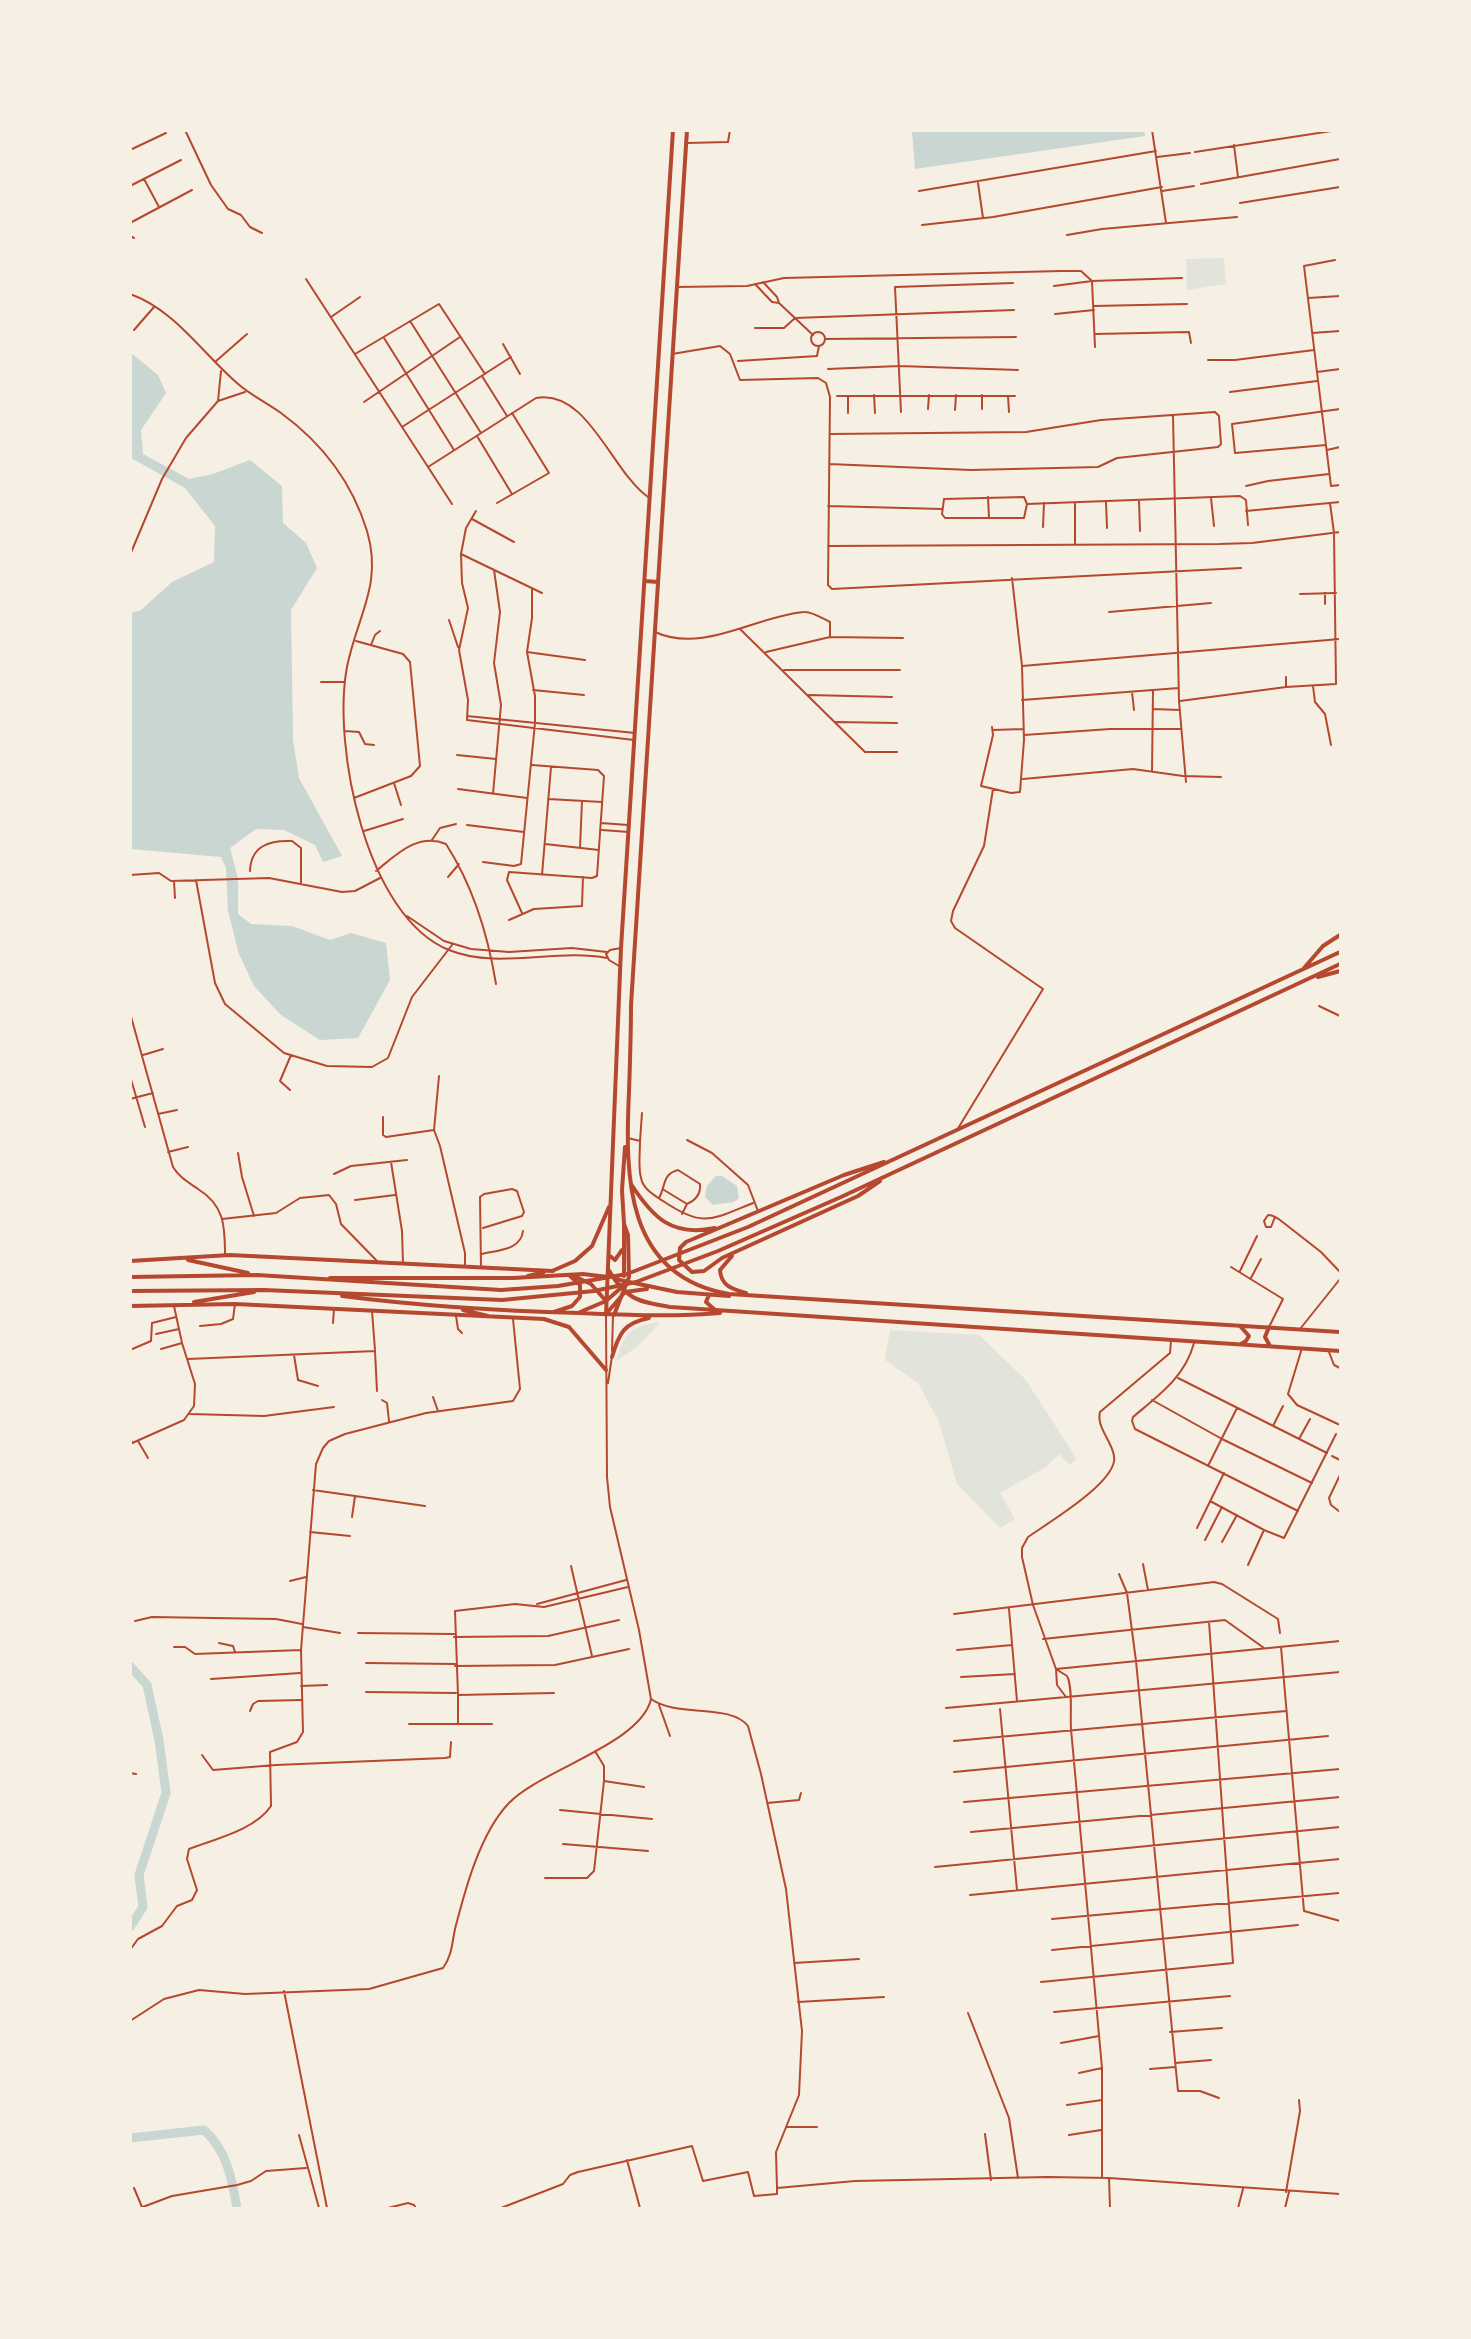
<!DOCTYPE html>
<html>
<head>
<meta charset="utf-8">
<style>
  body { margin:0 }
  #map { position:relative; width:1471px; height:2339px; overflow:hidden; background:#f6efe4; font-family:"PT Sans",sans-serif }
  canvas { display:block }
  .frame { position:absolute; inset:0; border:132px solid #f6efe4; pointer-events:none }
</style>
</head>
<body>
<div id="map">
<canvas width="1471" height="2339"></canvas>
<div class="frame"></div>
</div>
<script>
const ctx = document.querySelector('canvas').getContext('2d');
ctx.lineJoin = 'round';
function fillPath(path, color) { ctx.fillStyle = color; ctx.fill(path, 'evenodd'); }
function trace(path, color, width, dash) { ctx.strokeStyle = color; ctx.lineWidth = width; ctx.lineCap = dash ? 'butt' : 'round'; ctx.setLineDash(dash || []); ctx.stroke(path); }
fillPath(new Path2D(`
  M1224 258 1226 284 1187 290 1186 259Z
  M661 1322 637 1347 616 1361C625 1331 630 1326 661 1322Z
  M890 1330 979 1335 1025 1379 1077 1459 1070 1465 1059 1454 1046 1467 1000 1493 1015 1519 1000 1528 957 1484 939 1422 918 1383 885 1360Z`), '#e2e4dc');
fillPath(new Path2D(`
  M1144 130 1145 136 915 169 912 131Z
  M130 352 158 375 166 393 141 430 143 454 189 479 213 474 250 460 282 486 283 523 306 543 317 568 291 610 293 740 299 778 342 856 323 862 315 845 284 830 256 829 230 848 238 878V914L251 924 292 926 330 940 351 933 386 943 390 980 358 1038 320 1040 281 1015 254 986 239 954 228 911 226 868 221 857 131 849V613L141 610 172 582 214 562 215 526 185 488 131 458Z
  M716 1176H722L737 1186 739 1198 734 1202 713 1205 705 1197 707 1186Z`), '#c9d6d2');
trace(new Path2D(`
  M130 1666 147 1685 159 1740 166 1793 139 1875 143 1907 130 1927
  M130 2138 204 2130C227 2150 232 2180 237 2208`), '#c9d6d2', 9);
trace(new Path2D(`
  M185 130 211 185 228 209 241 215 250 227 262 233
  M1152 130 1166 223
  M687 143 728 142 730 130
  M1234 145 1238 177
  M130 150 166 133
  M1195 152 1338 130
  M1157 157 1190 153
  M144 179 159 207
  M978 183 983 218
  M1201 184 1340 159
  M130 186 181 160
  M919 191 1156 151
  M1162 191 1194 186
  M1240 203 1340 187
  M130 223 192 190
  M922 225 993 217 1162 187
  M1067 235 1102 229 1237 217
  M130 236 134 238
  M1335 260 1304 266 1331 486 1340 485
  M306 279 452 504
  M763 282 777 297 779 303 813 335
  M755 284 772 302 779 303
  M1054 286 1092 281 1095 347
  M676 287 747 286 784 278 1061 271H1081L1092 281 1182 278
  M130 294C174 309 203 354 237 383 250 395 266 402 281 413 322 443 352 482 367 531 383 585 357 616 347 667 332 746 366 917 449 950 498 970 556 948 607 958
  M1308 298 1340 296
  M1094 306 1187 304
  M1055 314 1094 310
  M331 317 360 297
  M410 321 481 433
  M755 328H784L795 318 1014 310
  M134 330 154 307
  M811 339a7 7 0 1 1 14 0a7 7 0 1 1-14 0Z
  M1312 333 1340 331
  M1095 334 1189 332 1191 343
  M384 338 454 450
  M825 339 1016 337
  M503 344 520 374
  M355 354 439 304 485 374
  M672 354 720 346 730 354 740 380 818 378 826 383 830 397 828 585 832 589 1241 568
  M1208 360H1235L1314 350
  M738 361 817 356 819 346
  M215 362 247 334
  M828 369 899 366 1018 370
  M1317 372 1340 369
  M482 376 507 416
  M1230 392 1317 381
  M874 395 875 413
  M837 396H1015
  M848 396V413
  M1008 396 1009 412
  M218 401 221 371
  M364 402 460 337
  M928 409 929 395
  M982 409V395
  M955 410 956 395
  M901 412 895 287 1013 283
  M1173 415 1179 701 1186 782
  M402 427 511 357
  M477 436 512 494
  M1326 445 1235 453 1232 424 1340 409
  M1327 450 1340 447
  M829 464 971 470 1098 467 1117 458 1218 447 1221 444 1219 416 1215 412 1101 420 1026 432 830 434
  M428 467 536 398C587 388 612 472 648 497
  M1246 486 1268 481 1329 474
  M988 497 989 518
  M1024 497 1027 504 1024 518H945L942 514 944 499Z
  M1211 498 1214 526
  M1139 501 1140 531
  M1106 502 1107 528
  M497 503 549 473 512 413
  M1027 504 1240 496 1246 500 1248 525
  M828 506 942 509
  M476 511 466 528 461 554 462 583 468 608 459 650 468 700 467 720 634 740
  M1246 511 1340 502
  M472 519 514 542
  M1043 527 1044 503
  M1075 544V503
  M828 546 1219 544 1252 543 1340 532
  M461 554 542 593
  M130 555 162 479 186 438 218 401 245 392
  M1325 593V604
  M1300 594 1336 593
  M1109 612 1211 603
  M449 620 458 647
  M740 629 865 752H897
  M655 632C703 654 756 616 804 612 811 611 822 618 830 622V637
  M371 645 375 635 380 631
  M527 652 585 660
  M766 652 830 637 903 638
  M1022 666 1340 639
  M784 670H900
  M321 682H345
  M1313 686 1315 702 1325 714 1331 745
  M1286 687V677
  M533 690 584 695
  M1132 692 1134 710
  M809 695 892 697
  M1022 700 1179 688
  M1180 701 1286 687 1336 684 1334 533 1330 503
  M1153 709 1180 710
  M467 716 635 733
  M836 722 897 723
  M992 727 993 735 981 786 1011 793 1020 792 1024 740 1022 666 1012 578
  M993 730 1023 729
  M345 731 359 732 365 744 374 745
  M1024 735 1110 729H1181
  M457 755 496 759
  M1152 771 1153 690
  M1023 779 1133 769 1183 776 1221 777
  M394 783 401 805
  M458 789 527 798
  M493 794 501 705 494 663 500 612 494 570
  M354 798 411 776 420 766 410 662 403 654 356 641
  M548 799 602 802
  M601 823 628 825
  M467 825 524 832
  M602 830 629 832
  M364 831 403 819
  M432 840 440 828 456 824
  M545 844 599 850
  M580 848 582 801
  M483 862 514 866 521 864 535 723V696L527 652 532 618V588
  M250 871C251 846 269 840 292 841L301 848V883
  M376 871C396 855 418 832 446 844 473 886 488 935 496 984
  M130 875 159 873 171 881 269 878 342 892 355 891 380 878
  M542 875 551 767
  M448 877 459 864
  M196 880 215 983 225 1004 284 1053 327 1066 372 1067 388 1058 412 997 452 945
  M174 881 175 898
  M522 913 507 880 509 872 592 878 597 876 604 776 598 770 532 765
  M407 916 444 941 471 949 509 952 572 948 607 952
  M509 920 534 909 582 906 583 877
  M619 966 609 960 606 954 610 950 621 948
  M1319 1006 1340 1016
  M130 1013 173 1167C179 1177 188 1182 198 1189 224 1205 225 1225 225 1255
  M143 1055 163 1049
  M130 1076 145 1127
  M439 1076 434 1130 440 1146 465 1253V1267
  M290 1090 280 1081 291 1055
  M130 1099 153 1093
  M158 1114 177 1110
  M383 1117V1135L386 1137 434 1130
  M957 1130 1043 989 955 928 951 921 953 911 984 846 993 789
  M628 1138 640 1141C640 1153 638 1167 641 1178 643 1189 654 1195 663 1201 703 1228 711 1220 753 1203
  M687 1140 712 1153 748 1185 758 1211
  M640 1141 642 1113
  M168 1152 188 1147
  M238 1153 242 1177 254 1216
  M391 1162 402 1231 403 1264
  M334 1174 351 1166 407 1160
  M659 1198C666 1186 662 1174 678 1170L700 1184C701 1194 696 1200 687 1204L664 1190
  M355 1200 395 1195
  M682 1214 687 1204
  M1275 1217 1271 1227H1266L1264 1221 1268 1215C1273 1215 1276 1217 1280 1220L1321 1252 1340 1272
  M222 1219 276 1213 300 1198 329 1195 336 1204 341 1224 377 1261
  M482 1254C498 1250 521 1250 523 1231
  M481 1267 480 1197 484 1194 512 1189 517 1191 524 1212 522 1216 483 1228
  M1231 1267 1283 1299 1269 1327
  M1240 1271 1257 1236
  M1251 1278 1261 1259
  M372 1311 375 1350
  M606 1315 607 1477 610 1507 639 1630 651 1699C678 1718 730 1703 748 1726L761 1774 786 1889 802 2031 799 2095 776 2152 777 2188
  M456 1316 458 1329 462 1333
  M333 1323 334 1309
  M200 1326 221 1324 233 1319 235 1304
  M1300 1329 1340 1279
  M156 1334 179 1329
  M1194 1343C1185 1377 1159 1395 1133 1417L1132 1421 1135 1429 1298 1511
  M1302 1348 1288 1394 1297 1405 1340 1425
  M161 1349 182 1343
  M130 1350 151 1341 152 1323 176 1317
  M612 1351 613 1315
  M1329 1352 1334 1365 1340 1368
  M294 1355 298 1380 318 1386
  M188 1359 375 1351 377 1391
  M1178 1378 1327 1453
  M608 1383 612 1356
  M433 1397 438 1411
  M382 1400 387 1403 389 1421
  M1152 1400 1222 1439 1312 1483
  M190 1414 264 1416 334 1407
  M1273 1426 1283 1406
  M130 1437 132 1443
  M1299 1439 1310 1419
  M138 1441 148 1458
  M130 1444 184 1420 194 1406 195 1384 182 1343 174 1306
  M1332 1456 1340 1460
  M1208 1466 1237 1408
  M1340 1475 1329 1498 1331 1505 1340 1512
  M313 1490 425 1506
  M1210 1501 1264 1530 1284 1538 1336 1434
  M352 1517 355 1496
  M1197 1528 1224 1473
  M310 1532 350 1536
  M1205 1540 1222 1507
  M1222 1542 1237 1515
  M1143 1564 1148 1590
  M1248 1565 1264 1530
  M571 1566 592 1656
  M1119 1574 1127 1593 1136 1661 1178 2091H1200L1219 2098
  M290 1581 306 1577
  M537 1604 626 1580
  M1009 1609 1017 1701
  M954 1614 1214 1582 1222 1584 1278 1619 1280 1633
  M135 1621 152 1617 276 1619 302 1624
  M303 1627 340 1633
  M358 1633 454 1634
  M454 1637 548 1636 619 1620
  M1043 1639 1225 1620 1264 1648
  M219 1643 233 1646 235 1652
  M174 1647H185L195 1654 301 1650
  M1281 1647 1304 1911 1340 1921
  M957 1650 1012 1645
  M366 1663 455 1664
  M455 1666 555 1665 629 1649
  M961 1677 1015 1674
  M211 1679 300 1673
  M301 1686 327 1685
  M366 1692 456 1693
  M554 1693 458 1695 455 1611 515 1604 544 1607 628 1587
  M1066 1697 1057 1685 1056 1669 1340 1641
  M659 1705 670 1736
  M946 1708 1340 1672
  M1000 1709 1017 1890
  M250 1711 253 1704 258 1701 301 1700
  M409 1724H458V1695
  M458 1724H492
  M954 1741 1286 1711
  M202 1755 213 1770 276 1765 445 1758 450 1757 451 1742
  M954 1772 1328 1736
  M130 1773 136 1774
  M604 1781 644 1787
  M964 1802 1340 1769
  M767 1803 799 1800 801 1793
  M560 1810 652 1819
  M971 1832 1340 1797
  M563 1844 648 1851
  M935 1867 1340 1827
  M545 1878H587L594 1871 604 1781V1766L595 1751
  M970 1895 1340 1859
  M1052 1919 1339 1893
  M130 1950 138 1939 162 1926 177 1906 192 1900 197 1890 187 1859 189 1849C215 1839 255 1830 271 1806L270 1752 297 1742 303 1732 301 1650 316 1464 323 1448 329 1441 345 1434 426 1413 513 1401 520 1389 513 1319
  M1052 1950 1298 1925
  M794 1963 859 1959
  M1041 1982 1233 1963 1209 1622
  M284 1991 327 2208
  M798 2002 884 1997
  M1054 2012 1230 1996
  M968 2013 1009 2118 1018 2178
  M130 2021 164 1999 199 1990 245 1994 369 1989 443 1968C452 1956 452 1943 455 1929 465 1890 480 1833 509 1803 540 1770 641 1744 651 1699
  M1170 2032 1222 2028
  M1061 2043 1099 2036
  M1175 2063 1211 2060
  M1150 2069 1175 2067
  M1079 2073 1102 2068
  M1067 2105 1102 2100
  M786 2127H817
  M985 2134 991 2180
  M299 2135 319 2208
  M1069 2135 1101 2130
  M627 2160 640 2208
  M1102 2178V2068L1071 1729C1070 1715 1073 1687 1067 1676L1056 1669 1033 1605 1022 1557V1548L1028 1537C1048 1523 1119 1481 1114 1456 1112 1441 1096 1427 1100 1412L1170 1353 1171 1341
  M1109 2178 1110 2208
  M134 2188 142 2207
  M777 2188 855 2181 1048 2177 1109 2178 1340 2194
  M1286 2192 1300 2111 1299 2100
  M140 2208 172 2196 237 2185 251 2181 266 2171 306 2168
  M388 2208 408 2203 414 2205 416 2208
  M501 2208 563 2184 570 2175 578 2172 692 2146 703 2181 748 2172 754 2196 777 2194V2188
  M1238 2208 1243 2189
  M1285 2208 1289 2192`), '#b5482f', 2);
trace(new Path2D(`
  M687 130 631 1005C631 1034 630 1063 629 1092 625 1177 625 1276 729 1294L1340 1332
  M645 581 658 582
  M1304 968 1323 946 1340 935
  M1318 977 1340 971
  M880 1181 858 1196 722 1258 704 1271 692 1272 679 1260 680 1248 686 1242 844 1175 884 1162
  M631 1184C653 1218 672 1237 715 1228
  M624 1224V1276
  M610 1256 615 1260 622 1250
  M732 1256 720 1270C721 1286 732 1289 746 1293
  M188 1260 248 1273
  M130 1261 230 1255 553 1271
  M608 1269C625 1299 638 1302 670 1307L1340 1351
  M552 1271 575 1261 592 1246 609 1207
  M528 1276 544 1272
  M130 1277 257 1275 501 1290 558 1286 627 1274 748 1227 1340 952
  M576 1277 591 1284 606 1301
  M330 1278H513L583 1274 608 1277
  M615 1279 677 1292 729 1296
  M130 1291 264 1290 502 1300 594 1291 636 1282 718 1251 841 1197 1340 964
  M709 1295 706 1302 715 1310
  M342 1296C421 1306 499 1311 579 1313 626 1315 673 1317 720 1313
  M194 1302 254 1292
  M130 1306 235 1304 544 1319 569 1327 606 1370
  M463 1310 488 1316
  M554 1312 572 1306 580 1297V1285L569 1275
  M580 1312 606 1301 622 1287
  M606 1314 625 1292 647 1289
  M606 1315 621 948 673 130
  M614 1315 629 1277 628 1235 624 1224 622 1190 625 1147
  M1240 1326 1249 1336 1246 1341 1241 1344
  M1269 1327 1265 1337 1270 1346
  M612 1357C619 1333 624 1323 649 1318`), '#b5482f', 4);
</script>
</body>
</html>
